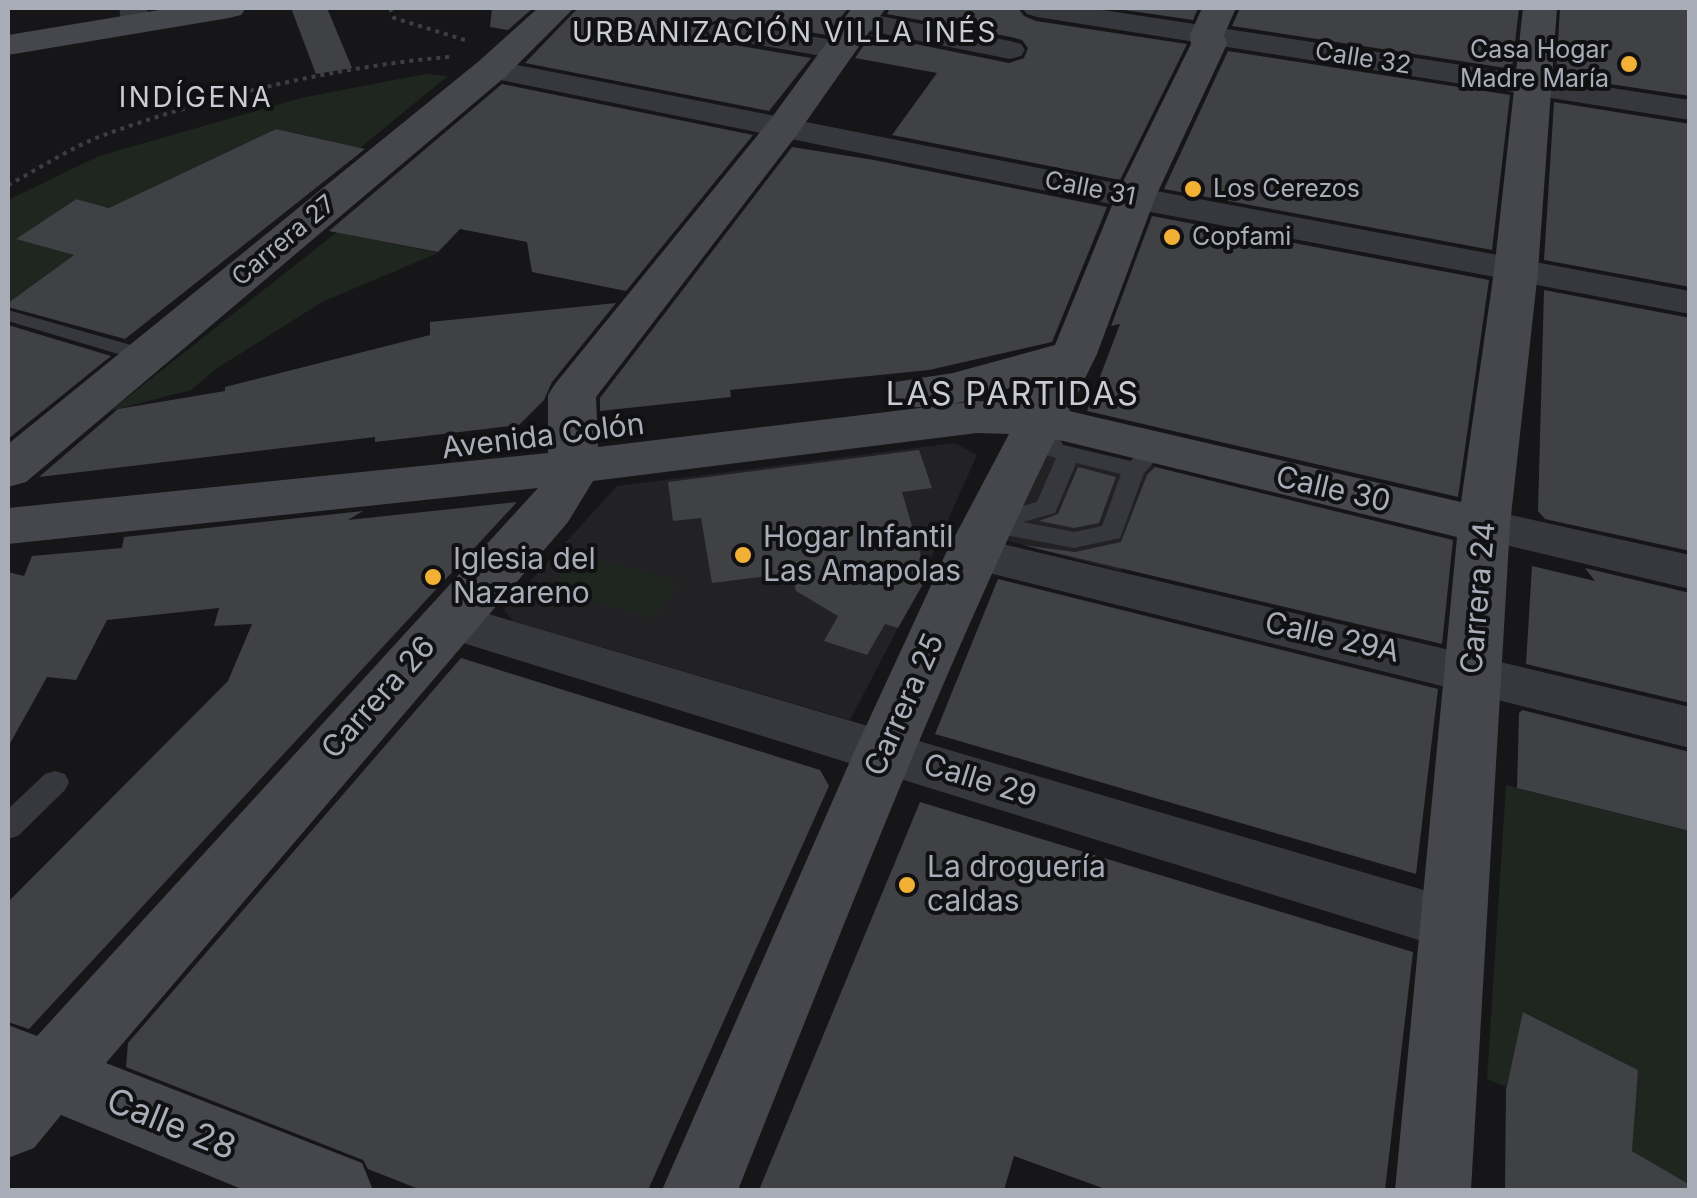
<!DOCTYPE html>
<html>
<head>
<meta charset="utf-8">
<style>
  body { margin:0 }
  #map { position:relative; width:1697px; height:1198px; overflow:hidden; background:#161618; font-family:Inter,sans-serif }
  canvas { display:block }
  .frame { position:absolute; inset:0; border:10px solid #a8adb8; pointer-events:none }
</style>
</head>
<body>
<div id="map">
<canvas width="1697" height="1198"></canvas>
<div class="frame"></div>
</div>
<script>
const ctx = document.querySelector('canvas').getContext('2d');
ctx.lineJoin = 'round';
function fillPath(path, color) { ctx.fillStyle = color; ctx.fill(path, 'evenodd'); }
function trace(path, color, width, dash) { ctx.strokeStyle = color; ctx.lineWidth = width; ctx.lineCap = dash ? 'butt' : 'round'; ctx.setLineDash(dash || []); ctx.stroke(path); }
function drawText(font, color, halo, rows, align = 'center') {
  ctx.font = font + ' Inter,sans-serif'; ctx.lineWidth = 8; ctx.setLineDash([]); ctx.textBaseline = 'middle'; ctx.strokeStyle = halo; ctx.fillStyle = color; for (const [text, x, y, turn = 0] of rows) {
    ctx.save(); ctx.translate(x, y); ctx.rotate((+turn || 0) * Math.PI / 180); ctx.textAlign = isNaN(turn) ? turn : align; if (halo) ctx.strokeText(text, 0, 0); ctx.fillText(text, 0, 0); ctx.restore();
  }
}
fillPath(new Path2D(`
  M1040 439 1157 467 1121 571 997 538Z
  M954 443 977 455 908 609 850 720 513 621 504 610 617 486Z`), '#222225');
fillPath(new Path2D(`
  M425 74 448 76 360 148 276 129 147 190 118 210 75 199 17 239 74 255 8 303V200L99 156 301 98Z
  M337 232 438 253 322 302 216 369 191 390 110 411Z
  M576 552 679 582 654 619 550 588Z
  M1506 785 1689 831V1187L1630 1149 1638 1070 1524 1012 1506 1087 1487 1079Z`), '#1e261f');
fillPath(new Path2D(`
  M291 8H327L352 68 316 74Z
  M492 8H533L508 30 490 27Z
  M578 8H848L827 35 724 18 709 23 705 33 711 41 811 58 769 111 525 63Z
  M890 8H1018L1024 16 1036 21 1187 44 1120 180 892 135 937 73 855 58 871 35 1009 63 1024 58 1028 48 1022 40 1011 37 887 14Z
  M1111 8H1198L1193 20Z
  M1240 8H1519L1512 69 1232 26Z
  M1560 8H1690V96L1556 76Z
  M1228 51 1510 95 1492 250 1164 189Z
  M502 84 753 135 626 291 532 272 527 242 460 229 438 252 329 231Z
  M1554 102 1690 124V287L1544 260Z
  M276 129 365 149 125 339 8 307V303L74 255 16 239 76 199 109 208Z
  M792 147 874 160 1107 207 1052 342 929 370 730 390 731 397 600 411V398Z
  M1152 216 1489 280 1458 497 1087 411 1120 324 1111 326Z
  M1544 290 1690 318V551L1545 519 1538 511Z
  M616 303 552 382 544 400 519 425 375 442V437L39 477 118 409 225 391V387L430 335V322Z
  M8 325 111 356 8 439Z
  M919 450 932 488 902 492 927 577 898 628 885 624 867 655 824 641 838 616 796 591 792 573 712 583 701 518 673 521 668 482Z
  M1078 467 1116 477 1099 523 1074 528 1039 521 1058 514Z
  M1155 467 1453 540 1442 644 1022 545 1075 552 1121 542 1147 475Z
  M517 502 29 1029 8 1022V902L228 681 252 624 214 626 219 608 107 620 76 680 47 677 8 747V572L24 576 32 556 122 548 124 537 363 511 348 520Z
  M1532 566 1595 581 1585 568 1690 593V703L1526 664Z
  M998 579 1438 689 1416 874 935 734Z
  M461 658 820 770 829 786 648 1190H421L368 1169 363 1160 126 1067 128 1043Z
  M1522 710 1690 752V831L1517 788 1519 713Z
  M920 802 1413 952 1385 1190H1108L1014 1156 1004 1190H759Z
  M1523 1012 1638 1070 1632 1151 1690 1185V1190H1505L1506 1090Z`), '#404145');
trace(new Path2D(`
  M390 8 394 18 468 41
  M8 185C39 169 71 147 104 135 208 97 339 66 449 57`), '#3d3f44', 4, [4, 5]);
fillPath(new Path2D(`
  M8 310 152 351 156 356 145 362 8 321Z
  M1040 413 1048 415 1063 445 1130 461 1137 455H1153L1156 460 1144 473 1120 538 1074 548 979 530 975 524 979 518 1037 502 1056 458 1046 455 1029 420ZM1076 463 1121 474 1102 526 1074 532 1023 522 1055 513Z
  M55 771 65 774 69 782 65 790 18 836 8 839V809L45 774Z`), '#37383d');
fillPath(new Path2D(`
  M119 8H147L149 24 145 30H123Z
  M1022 8H1090L1690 100V120L1037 17 1027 14Z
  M859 12 1010 41 1021 44 1025 50 1021 56 1010 59 849 27 844 21 849 15Z
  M723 22 839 41 850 44 854 50 850 56 839 59 712 37 708 31 712 25Z
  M492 60 1135 187 1690 291V314L1135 209 481 76 476 69 481 62Z
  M1484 509 1690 555V589L1468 536 1461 525 1468 514Z
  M973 537 1690 707V748L957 565 950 553 957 541Z
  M448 602 1454 899 1474 907 1483 925 1474 943 1454 951 431 633 424 620 431 607Z`), '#37383d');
fillPath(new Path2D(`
  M171 8H246L241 15 229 18 8 55V35Z
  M538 8H574L505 77 26 482 8 487V444L479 61Z
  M852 8H886L796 136 596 397 598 447 977 401 1025 404 1038 379C993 392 941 416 895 404L888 393 895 382 953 373 1055 345 1115 198 1191 44 1190 35 1202 8H1236L1224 35 1227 44 1155 198 1097 354 1069 411 1461 502 1494 271 1523 8H1557L1538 271 1510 525 1471 1190H1395L1457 537 1055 439C936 684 839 938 738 1190H662L854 752 946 553 1009 434 977 433 593 481 568 522 106 1063 362 1163 373 1190H244L61 1115 34 1148 8 1158V1025L37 1036 538 488 8 544V508L548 453V395L555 384 770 120Z`), '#45474d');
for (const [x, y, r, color] of [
  [1629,64,10,"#f2b134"],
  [1193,189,10,"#f2b134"],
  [1172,237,10,"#f2b134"],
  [743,555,10,"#f2b134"],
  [433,577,10,"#f2b134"],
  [907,885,10,"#f2b134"]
]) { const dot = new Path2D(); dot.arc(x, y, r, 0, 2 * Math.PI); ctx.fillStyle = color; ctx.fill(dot); trace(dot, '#111113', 4); }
drawText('25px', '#a8adb8', '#111113', [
  ["Casa Hogar",1609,50,"right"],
  ["Madre María",1609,79,"right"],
  ["Los Cerezos",1213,189],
  ["Copfami",1192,237]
], 'left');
drawText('25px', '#a8adb8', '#111113', [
  ["Calle 32",1363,59,9],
  ["Calle 31",1090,189,11],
  ["Carrera 27",284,241,-40]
]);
ctx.letterSpacing = '2.5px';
drawText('28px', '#c9ccd4', '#111113', [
  ["URBANIZACIÓN VILLA INÉS",785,34],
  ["INDÍGENA",196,99]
]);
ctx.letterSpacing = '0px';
drawText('30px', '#a8adb8', '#111113', [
  ["Avenida Colón",543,437,-7],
  ["Calle 30",1333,490,13],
  ["Carrera 24",1479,598,-85],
  ["Calle 29A",1332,638,13],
  ["Carrera 26",379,698,-48],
  ["Carrera 25",905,705,-66],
  ["Calle 29",980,781,17]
]);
drawText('30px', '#a8adb8', '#111113', [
  ["Hogar Infantil",763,538],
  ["Las Amapolas",763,572],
  ["Iglesia del",453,560],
  ["Nazareno",453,594],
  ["La droguería",927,868],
  ["caldas",927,902]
], 'left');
ctx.letterSpacing = '2.5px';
drawText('32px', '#c9ccd4', '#111113', [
  ["LAS PARTIDAS",1013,395]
]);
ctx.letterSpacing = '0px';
drawText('35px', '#a8adb8', '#111113', [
  ["Calle 28",171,1125,22]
]);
</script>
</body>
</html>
